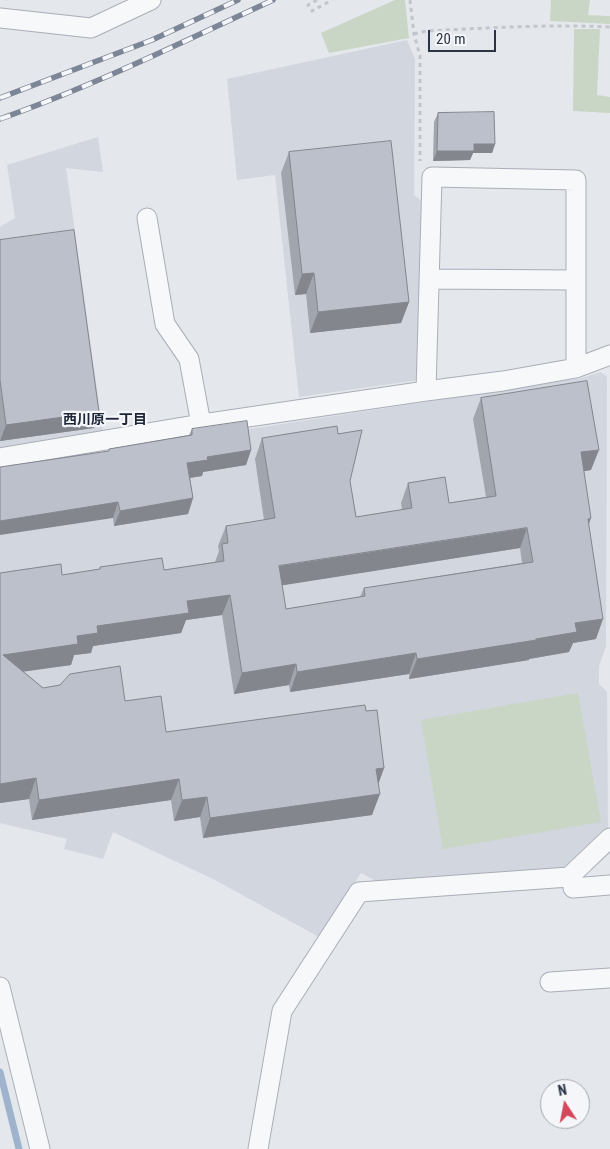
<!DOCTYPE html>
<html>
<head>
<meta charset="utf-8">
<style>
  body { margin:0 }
  #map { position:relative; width:610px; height:1149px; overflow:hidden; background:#e4e7ec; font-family:"Roboto Condensed",sans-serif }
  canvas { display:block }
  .north { position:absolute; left:540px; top:1079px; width:50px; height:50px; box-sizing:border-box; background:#f4f6f9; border:1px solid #a4a8b1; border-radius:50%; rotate:349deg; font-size:14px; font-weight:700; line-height:20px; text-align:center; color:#2b3445 }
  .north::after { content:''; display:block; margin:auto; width:18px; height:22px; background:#d1495b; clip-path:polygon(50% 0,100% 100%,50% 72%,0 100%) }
  .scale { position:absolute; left:428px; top:30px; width:68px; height:22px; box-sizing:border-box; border:2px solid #2b3445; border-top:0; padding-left:6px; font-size:15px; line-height:18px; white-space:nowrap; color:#2b3445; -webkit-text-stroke:4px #f4f6f9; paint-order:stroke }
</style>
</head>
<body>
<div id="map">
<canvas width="610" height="1149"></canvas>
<div class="north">N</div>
<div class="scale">20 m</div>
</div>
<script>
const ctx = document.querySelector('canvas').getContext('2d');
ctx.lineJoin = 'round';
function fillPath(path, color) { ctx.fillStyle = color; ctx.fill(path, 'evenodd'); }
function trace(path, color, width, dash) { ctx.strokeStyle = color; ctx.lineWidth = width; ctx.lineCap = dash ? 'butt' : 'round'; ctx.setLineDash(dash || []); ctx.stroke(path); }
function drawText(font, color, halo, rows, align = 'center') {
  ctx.font = font + ' "Roboto Condensed","Noto Sans JP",sans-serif'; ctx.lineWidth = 4.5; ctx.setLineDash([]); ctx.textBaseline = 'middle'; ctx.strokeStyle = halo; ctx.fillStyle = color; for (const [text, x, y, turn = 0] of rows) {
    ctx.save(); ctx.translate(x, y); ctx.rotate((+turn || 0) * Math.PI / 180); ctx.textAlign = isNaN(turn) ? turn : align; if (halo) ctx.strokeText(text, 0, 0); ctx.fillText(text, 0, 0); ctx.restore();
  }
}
fillPath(new Path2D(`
  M407 40 415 59 414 195 421 201 419 380 299 397 275 175 237 180 227 79Z
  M98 137 103 172 66 168 103 432 0 449V227L15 218 7 165Z
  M601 372 607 377 606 646 599 666V684L607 692 608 832 560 872 380 883 361 873 319 937 215 880 113 832 103 859 64 849 67 839 0 823V470L204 436 549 383 582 378Z`), '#d2d6de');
fillPath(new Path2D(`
  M395 0H405L409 38 329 53 321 33Z
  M551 0H590L588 15 610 16V24L550 21Z
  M574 29H600L597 95 610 97V113L573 111Z
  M578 693 601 822 443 849 421 720Z`), '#c9d6c5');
trace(new Path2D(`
  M0 1072 19 1149`), '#9fb4cc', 7);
const minor = new Path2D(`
  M0 18 91 28 151 0
  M147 218 165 324 189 359 201 424
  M429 279 576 280
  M426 391 432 177 576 180V368
  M0 458 201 424 426 391 503 381 576 368 610 355
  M573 888 610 885
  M550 982 610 978
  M0 987 40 1149
  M258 1149 282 1011 359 892 569 877 610 838`);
trace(minor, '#a9aeb7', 21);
trace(new Path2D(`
  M317 0 308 5 312 11 332 0
  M410 0 414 34 420 56V161
  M414 34 426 31C488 28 549 24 610 27`), '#c2c5cb', 3, [4, 4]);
trace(minor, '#f7f8fa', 19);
const rail = new Path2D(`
  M0 98 152 40 238 0
  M0 119C93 86 183 42 273 0`);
trace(rail, '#7d8696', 5.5);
trace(rail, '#f4f6f9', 4, [11]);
fillPath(new Path2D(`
  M438 113 495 144 492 153H473L470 160 433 161 434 122Z
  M289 152 409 302 401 323 310 333 306 294 295 295 281 173Z
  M0 240 94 428 0 441Z
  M481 398 591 470 584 471 589 525 596 639 573 643 569 652 529 659V660L409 679V674L290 692 289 685 234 694 222 615 186 620 181 633 93 646 91 653 74 655 71 665 23 671 43 688 125 701 166 732 366 711 384 768 378 784 372 815 203 838 200 817 174 821 171 800 32 820 29 799 0 803V573L62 575 99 569 100 567 164 570 215 562 219 551 218 546 226 526 264 520 255 459 262 438 338 434 350 481 356 517 402 510 401 503 408 483 449 503 486 497 473 419ZM520 548 522 563 364 588 360 597 286 609 282 585Z
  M192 429 251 450 246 465 203 472 202 476 190 478 193 498 188 514 114 526 113 518 109 451V449L189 435Z`), '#a1a5ae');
fillPath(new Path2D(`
  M474 144H495L492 153H473L470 160 433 161 437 151Z
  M314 273 306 294 295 295 302 274Z
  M409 302 401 323 310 333 318 312Z
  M99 412 94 428 0 441 6 425Z
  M251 450 246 465 203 472 202 476 182 479 187 463 207 457Z
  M599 450 591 470 574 473 581 452Z
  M193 498 188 514 114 526 120 511Z
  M118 502 113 518 0 535V521Z
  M591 518 584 538 588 519Z
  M527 528 520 548 272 587 279 566Z
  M230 595 222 615 186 620 181 633 93 646 91 653 74 655 71 665 0 675 3 655 77 636 97 626 187 601Z
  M603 619 596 639 573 643 569 652 529 659V660L409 679 417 659 536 639 575 623Z
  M416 653 409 674 290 692 297 672Z
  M296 664 289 685 234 694 242 673Z
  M384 768 377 788 376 769Z
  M36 778 29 799 0 803V784Z
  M179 779 171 800 32 820 39 800Z
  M380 794 372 815 203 838 210 818Z
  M207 797 200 817 174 821 182 800Z`), '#83868d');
const building = new Path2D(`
  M494 112 495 144H474V151H437L438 113Z
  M391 141 409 302 318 312 314 273 302 274 289 152Z
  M74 230 99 412 6 425 0 380V240Z
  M587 381 599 450 581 452 591 518 588 519 603 619 575 623 577 632 536 639V640L417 659 416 653 297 672 296 664 242 673 230 595 187 601 189 613 97 626 98 633 77 636 78 644 3 655 43 688 60 685 70 674 120 666 125 701 161 696 166 732 365 705 366 711 377 710 384 768 376 769 380 794 210 818 207 797 182 800 179 779 39 800 36 778 0 784V573L61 564 62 575 100 569V567L162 558 164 570 224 561 222 544 228 543 226 526 275 518 262 438 337 426 338 434 362 430 350 481 356 517 412 508 408 483 445 477 449 503 496 496 481 398ZM527 528 533 562 364 588 365 596 286 609 279 566Z
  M247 421 251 450 207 457 208 460 187 463 193 498 120 511 118 502 0 521V467L109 451V449L192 435V429Z`);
fillPath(building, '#bbc0ca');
trace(building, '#83868d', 1);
drawText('bold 14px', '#1d2536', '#f4f6f9', [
  ["西川原一丁目",105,420]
]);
</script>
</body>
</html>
